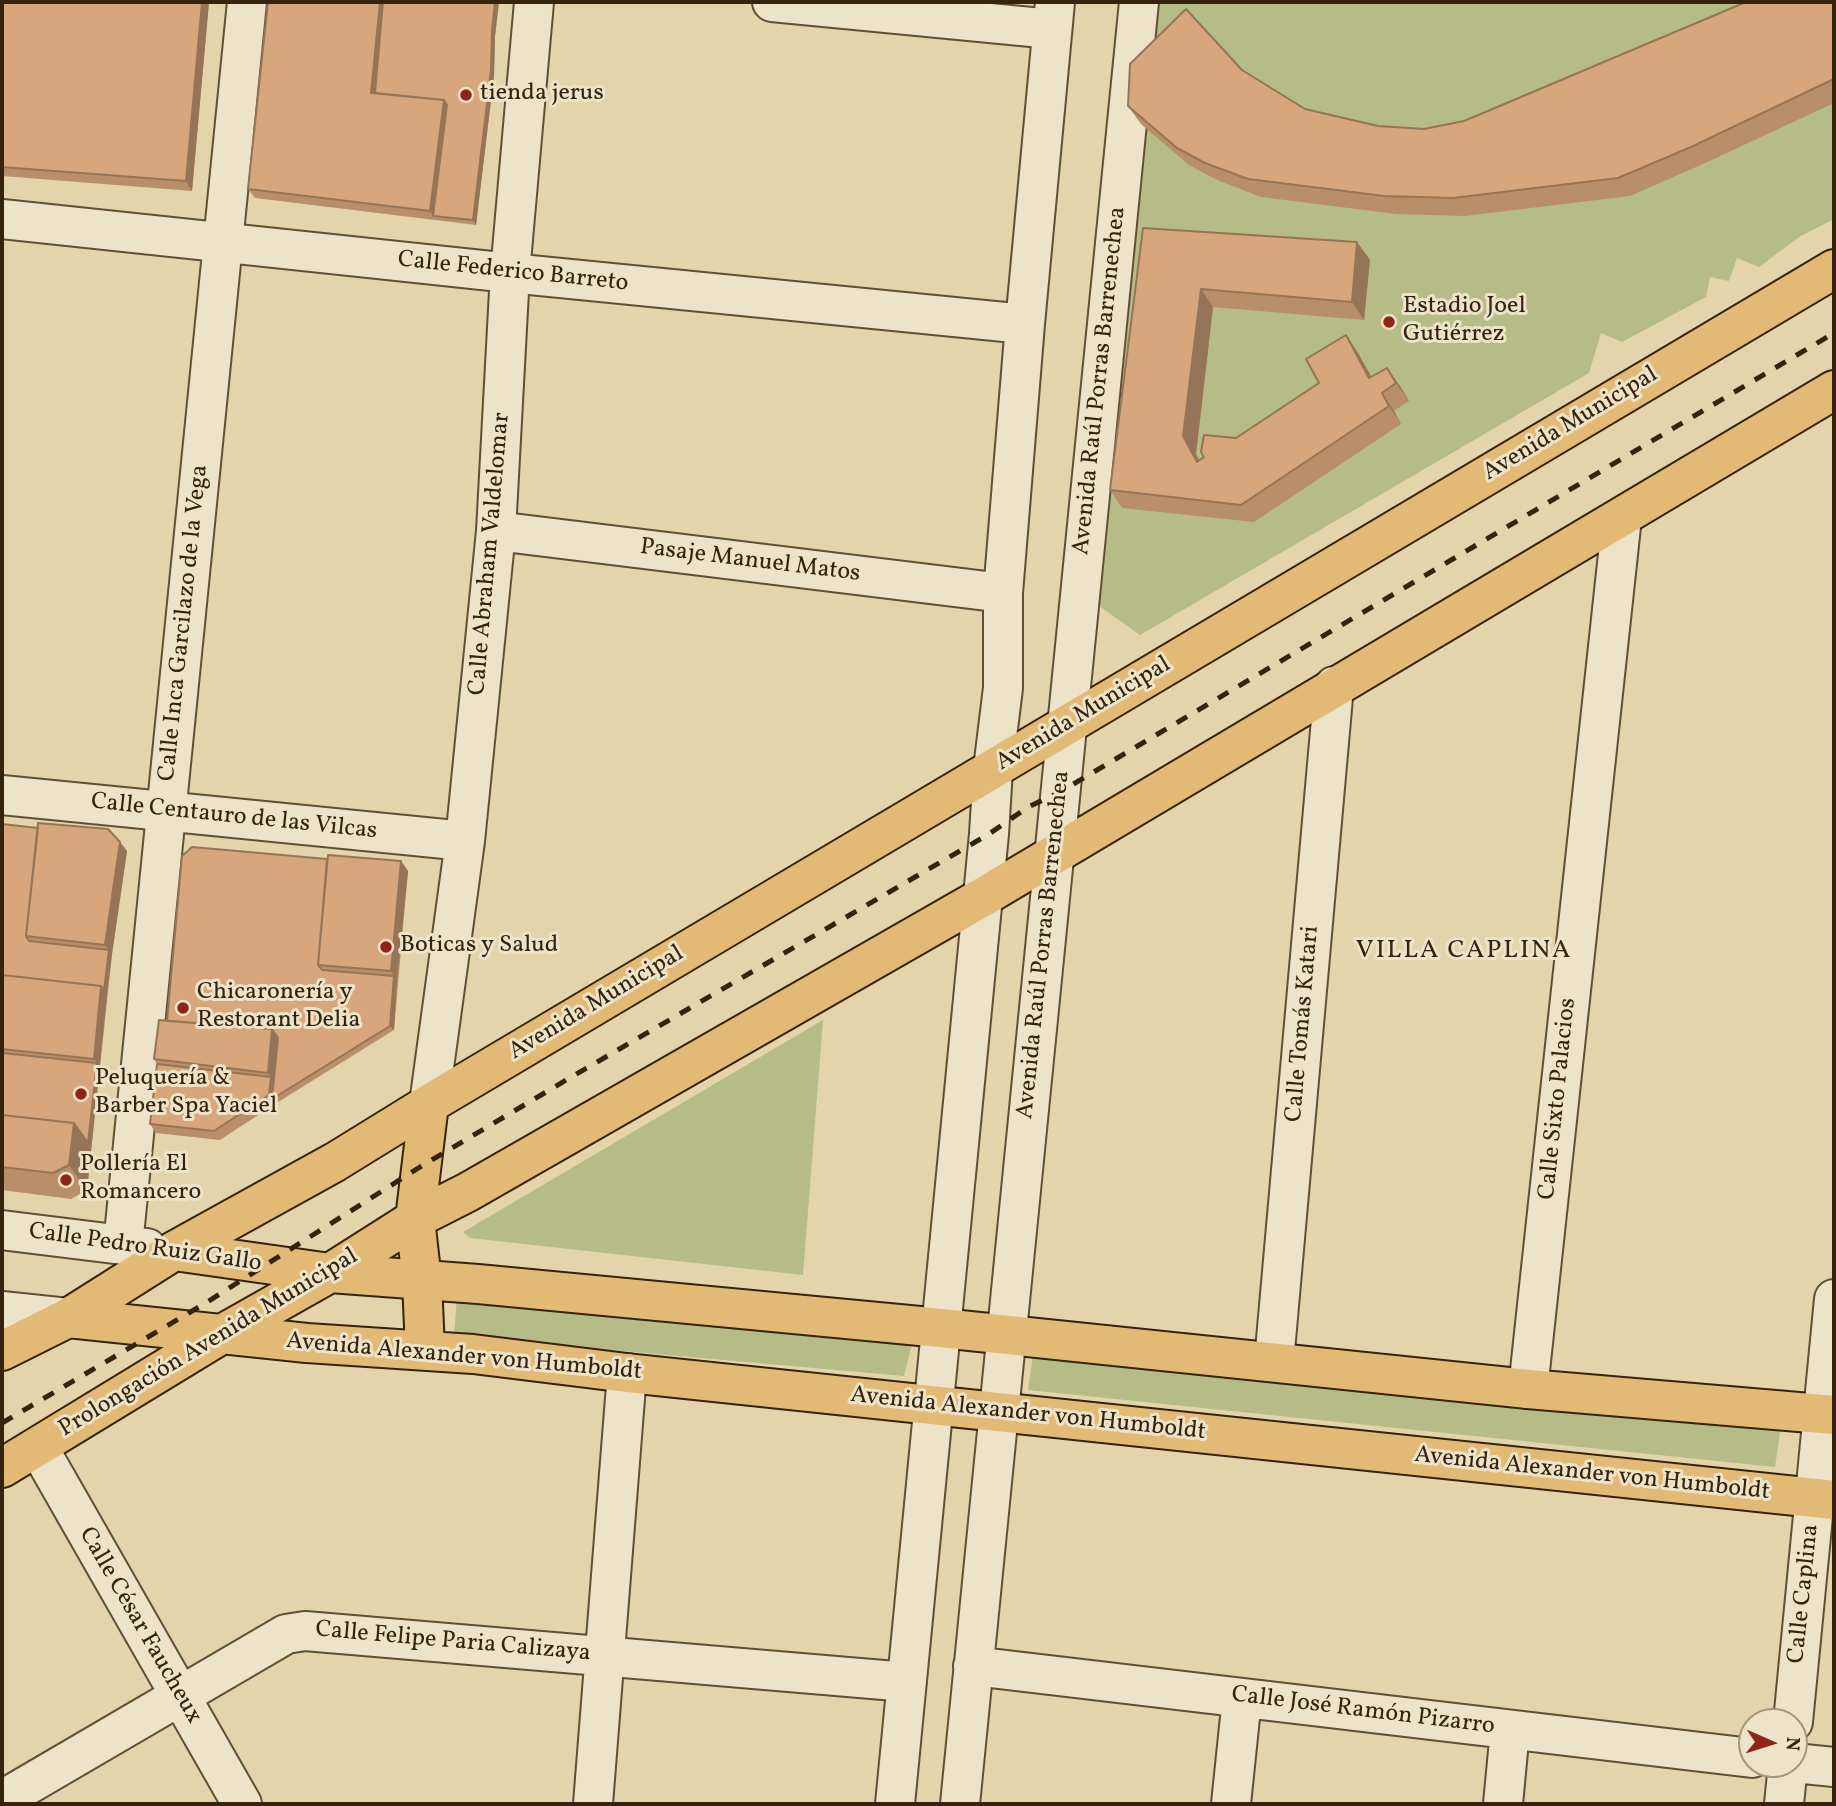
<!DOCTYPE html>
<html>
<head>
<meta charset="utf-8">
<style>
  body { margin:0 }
  #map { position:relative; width:1836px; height:1806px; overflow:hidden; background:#e3d4ab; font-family:Vollkorn,serif }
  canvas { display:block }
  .frame { position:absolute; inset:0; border:4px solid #35230d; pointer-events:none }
  .north { position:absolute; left:1738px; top:1708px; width:70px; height:70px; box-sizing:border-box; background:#ede3c8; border:2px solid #a3967d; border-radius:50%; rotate:93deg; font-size:19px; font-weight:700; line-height:28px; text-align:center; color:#35230d }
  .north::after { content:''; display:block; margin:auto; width:24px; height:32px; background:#8f2418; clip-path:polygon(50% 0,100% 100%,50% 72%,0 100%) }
</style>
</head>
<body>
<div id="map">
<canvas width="1836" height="1806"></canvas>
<div class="frame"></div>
<div class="north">N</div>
</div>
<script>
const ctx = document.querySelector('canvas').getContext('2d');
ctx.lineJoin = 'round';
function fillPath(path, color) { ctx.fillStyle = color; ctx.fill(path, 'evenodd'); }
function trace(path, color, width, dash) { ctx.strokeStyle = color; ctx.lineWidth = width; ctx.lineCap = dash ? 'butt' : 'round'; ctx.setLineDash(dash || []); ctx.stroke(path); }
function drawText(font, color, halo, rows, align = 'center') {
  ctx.font = font + ' Vollkorn,serif'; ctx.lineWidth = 6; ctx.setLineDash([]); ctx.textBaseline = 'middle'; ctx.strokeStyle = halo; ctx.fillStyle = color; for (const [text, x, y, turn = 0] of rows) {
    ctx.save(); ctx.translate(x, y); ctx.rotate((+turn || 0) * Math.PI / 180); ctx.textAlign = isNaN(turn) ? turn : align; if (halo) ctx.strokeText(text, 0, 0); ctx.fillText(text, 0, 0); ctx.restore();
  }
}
fillPath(new Path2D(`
  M1148 2H1834V219L1799 237 1759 267 1737 258 1729 281 1710 277 1706 297 1622 342 1601 333 1589 373 1140 635 1088 598Z
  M823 1020 803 1275 470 1238 463 1232Z
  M457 1296 912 1344 904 1376 454 1336Z
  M1033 1354 1781 1426 1775 1467 1028 1390Z`), '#b6bc87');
const minor = new Path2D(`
  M772 2 1052 29
  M2 219 510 273 1025 324
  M496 531 1003 593
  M2 795 465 841
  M429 1104 465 841 496 531 510 273 534 2
  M2 1230 147 1248
  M123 1245 247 2
  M2 1311 68 1318
  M1274 1362 1334 686
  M1528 1389 1622 517
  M38 1447 242 1804
  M973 1666 1752 1758
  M1793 1722 1834 1299
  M1794 1763 1834 1767
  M2 1800 286 1634 305 1631 907 1682
  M593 1804 627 1373
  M895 1804 989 834 993 769 1003 688V593L1025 324 1055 2
  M960 1804 1139 2
  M1231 1804 1242 1698
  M1503 1804 1510 1730
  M1784 1804 1788 1764`);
const major = new Path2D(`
  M174 1251 330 1273 478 1284 941 1328 1528 1389 1834 1415
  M68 1318 307 1343 473 1354 627 1373 1834 1500
  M425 1350 422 1281 415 1219 429 1104
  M2 1351 68 1318 174 1251 335 1162 429 1104 1834 269
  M2 1468 222 1334 330 1273 415 1219 468 1192 983 897 1834 390`);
trace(minor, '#604f34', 42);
trace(major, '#35230d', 42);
trace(minor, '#ede3c8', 38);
trace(major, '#e2ba76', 38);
trace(new Path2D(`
  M2 1423 204 1304 420 1167 573 1076 989 834 1028 807 1060 792 1834 333`), '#35230d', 5, [12, 12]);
fillPath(new Path2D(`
  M2 2H209L192 191 2 176Z
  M268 2H499L495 36 494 75 476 225 255 198 248 189Z
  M1834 2V103L1703 164 1630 196 1465 216 1396 214 1261 197 1217 180 1189 165 1141 124 1128 106 1242 70 1305 109 1378 126 1424 129 1464 121Z
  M1143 228 1357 242 1370 260 1364 320 1213 307 1196 454 1199 460 1236 438 1319 383 1358 353 1371 377 1387 368 1400 386 1409 401 1394 411 1401 424 1254 522 1122 508 1110 490Z
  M2 824 120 842 127 851 112 954 87 1190 71 1199 2 1190Z
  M327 859 401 861 408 871 394 1030 275 1104 220 1140 156 1133 150 1124 157 1064 154 1059 167 1021Z`), '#b98f6b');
fillPath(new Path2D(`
  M202 2H209L192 191 186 181Z
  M380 2H387L378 98 371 93Z
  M495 2H499L495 36 494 75 476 225 473 220Z
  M444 100 450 109 433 216 430 211Z
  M1357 242 1370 260 1364 320 1352 302Z
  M1201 289 1213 307 1196 454 1209 479 1197 462 1183 436Z
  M1346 335 1358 353 1382 396 1369 378Z
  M1387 368 1400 386 1409 401 1396 383Z
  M1382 393 1394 411 1401 424 1389 406Z
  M120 842 127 851 112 954 107 995 104 990 109 950 105 945Z
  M401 861 408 871 397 980 391 971Z
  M394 976 397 980 394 1030 390 1026Z
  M101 986 107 995 87 1190 69 1165 74 1123 97 1063 94 1059Z
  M272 1029 282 1043 272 1099 269 1095 271 1077 268 1073Z`), '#967457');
const building = new Path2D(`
  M2 2H202L186 181 2 167Z
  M268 2H380L371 93 444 100 430 211 248 189Z
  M383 2H495L492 31 491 70 473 220 433 216 447 105 444 100 375 93Z
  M1746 2H1834V79L1691 147 1618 178 1453 198 1384 196 1248 179 1205 163 1177 148 1128 106 1130 64 1186 9 1242 70 1305 109 1378 126 1424 129 1464 121Z
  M1143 228 1357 242 1352 302 1201 289 1183 436 1197 462 1204 457 1201 452 1204 435 1236 438 1319 383 1306 359 1346 335 1369 378 1387 368 1396 383 1382 393 1389 406 1241 505 1110 490Z
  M38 823 108 829 120 842 105 945 26 936Z
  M2 824 38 828 26 936 29 941 109 950 104 990 101 986 2 975Z
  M192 847 327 859 318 965 322 970 394 976 390 1026 272 1099 278 1038 272 1029 167 1021 182 856Z
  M328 855 401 861 391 971 318 965Z
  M2 975 101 986 94 1059 2 1049Z
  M159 1020 272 1029 268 1073 154 1059Z
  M2 1053 97 1063 88 1143 74 1123 2 1115Z
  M157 1064 271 1077 269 1095 214 1131 150 1124Z
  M2 1115 74 1123 69 1165 53 1173 2 1167Z`);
fillPath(building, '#d7a67c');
trace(building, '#967457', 2);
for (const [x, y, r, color] of [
  [466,95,7,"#8f2418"],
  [1389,322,7,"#8f2418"],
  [386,947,7,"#8f2418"],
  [183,1008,7,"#8f2418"],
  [81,1094,7,"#8f2418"],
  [66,1180,7,"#8f2418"]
]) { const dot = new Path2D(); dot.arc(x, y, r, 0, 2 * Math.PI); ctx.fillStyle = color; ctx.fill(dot); trace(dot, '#ede3c8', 2.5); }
drawText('24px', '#35230d', '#ede3c8', [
  ["tienda jerus",480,95],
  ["Estadio Joel",1403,308],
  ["Gutiérrez",1403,336],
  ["Boticas y Salud",400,947],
  ["Chicaronería y",197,994],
  ["Restorant Delia",197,1022],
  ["Peluquería &",95,1080],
  ["Barber Spa Yaciel",95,1108],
  ["Pollería El",80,1166],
  ["Romancero",80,1194]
], 'left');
drawText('24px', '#35230d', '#ede3c8', [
  ["Calle Federico Barreto",513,273,6],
  ["Avenida Raúl Porras Barrenechea",1101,381,-84],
  ["Avenida Municipal",1571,425,-31],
  ["Calle Abraham Valdelomar",491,554,-85],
  ["Pasaje Manuel Matos",750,562,7],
  ["Calle Inca Garcilazo de la Vega",185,623,-84],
  ["Avenida Municipal",1084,715,-31],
  ["Calle Centauro de las Vilcas",234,818,6],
  ["Avenida Raúl Porras Barrenechea",1045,945,-84],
  ["Avenida Municipal",597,1004,-31],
  ["Calle Tomás Katari",1304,1024,-85],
  ["Calle Sixto Palacios",1559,1099,-84],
  ["Calle Pedro Ruiz Gallo",145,1249,8],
  ["Prolongación Avenida Municipal",209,1344,-31],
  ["Avenida Alexander von Humboldt",464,1358,5],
  ["Avenida Alexander von Humboldt",1028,1415,6],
  ["Avenida Alexander von Humboldt",1592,1475,6],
  ["Calle Caplina",1805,1594,-84],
  ["Calle César Faucheux",139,1626,60],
  ["Calle Felipe Paria Calizaya",453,1643,5],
  ["Calle José Ramón Pizarro",1363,1712,7]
]);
ctx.letterSpacing = '2px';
drawText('26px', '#35230d', '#ede3c8', [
  ["VILLA CAPLINA",1464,952]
]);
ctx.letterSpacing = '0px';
</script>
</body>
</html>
